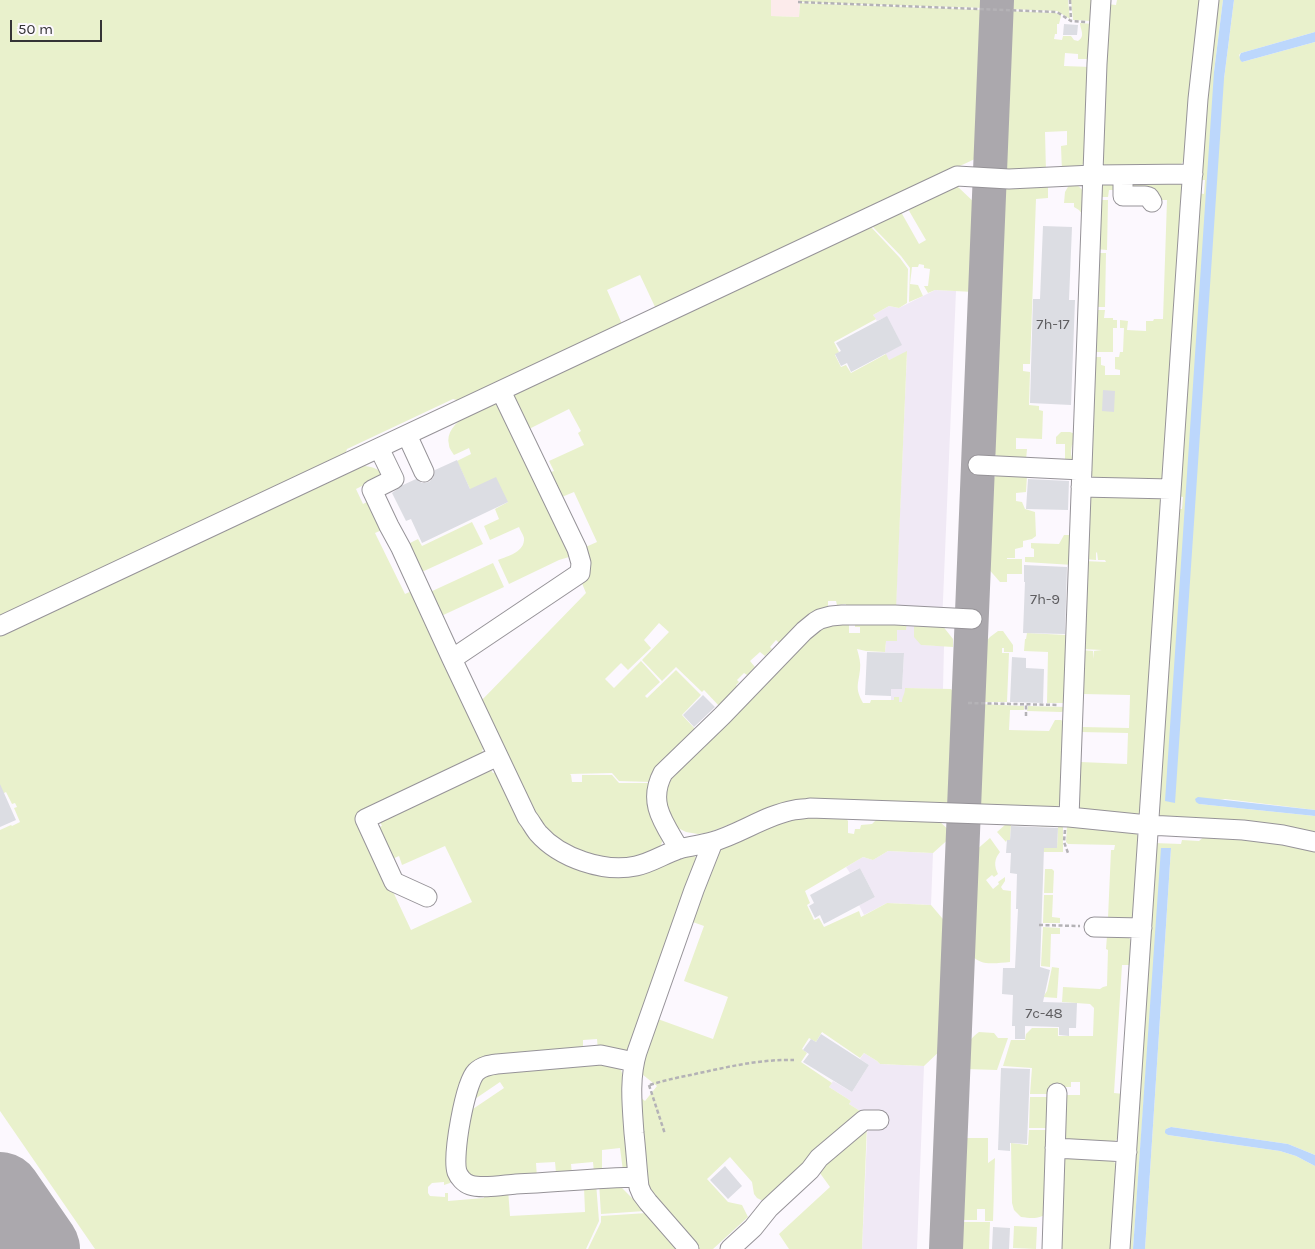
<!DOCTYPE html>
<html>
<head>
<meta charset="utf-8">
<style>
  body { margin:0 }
  #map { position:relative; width:1315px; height:1249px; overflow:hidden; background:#fcf8fe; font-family:Karla,sans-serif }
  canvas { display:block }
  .scale { position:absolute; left:10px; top:20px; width:92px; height:22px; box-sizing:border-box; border:2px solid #353436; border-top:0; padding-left:6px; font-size:15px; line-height:18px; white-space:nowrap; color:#353436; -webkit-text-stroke:4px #fcf8fe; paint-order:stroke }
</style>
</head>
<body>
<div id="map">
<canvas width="1315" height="1249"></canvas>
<div class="scale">50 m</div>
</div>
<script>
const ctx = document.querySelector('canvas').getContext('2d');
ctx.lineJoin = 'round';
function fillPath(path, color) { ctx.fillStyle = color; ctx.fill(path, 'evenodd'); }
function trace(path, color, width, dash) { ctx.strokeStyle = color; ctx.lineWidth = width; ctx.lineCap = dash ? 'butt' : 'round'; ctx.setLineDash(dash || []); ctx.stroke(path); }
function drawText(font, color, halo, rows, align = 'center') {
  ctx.font = font + ' Karla,sans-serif'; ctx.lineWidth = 4; ctx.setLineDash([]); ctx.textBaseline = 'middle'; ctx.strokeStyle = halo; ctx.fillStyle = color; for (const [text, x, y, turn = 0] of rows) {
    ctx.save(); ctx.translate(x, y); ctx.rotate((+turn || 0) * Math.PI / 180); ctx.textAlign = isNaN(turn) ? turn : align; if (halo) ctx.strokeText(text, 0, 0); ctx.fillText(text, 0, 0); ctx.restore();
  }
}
fillPath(new Path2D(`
  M771 0H800L799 17 771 16Z`), '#fcebeb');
fillPath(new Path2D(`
  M935 290 956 291 942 624 921 645 944 646 943 689 906 688 902 703 899 702 894 700H891V689H902L904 653 885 652 886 640 895 622 907 352 889 360 885 354 886 317 877 321 873 315 889 306 899 308Z
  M888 851 933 853 931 905 887 903 864 915 859 905 875 897 860 868 850 873 846 867 863 857 873 860Z
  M864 1053 877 1061 880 1064 924 1066 917 1249H862L868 1116 849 1104 851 1101 829 1087 833 1081 852 1092 869 1065 860 1059Z`), '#f0e9f5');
fillPath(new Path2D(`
  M0 0H771V16L799 17 800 3 985 10 979 157 656 309 640 275 607 290 622 324 461 401 453 399 347 449 344 457 0 617Z
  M800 0H985V8L800 2Z
  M1009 0H1068L1070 19 1057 11 1008 9Z
  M1071 0H1096L1092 21 1073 20Z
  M1117 0H1203L1186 159 1181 164 1175 166 1107 167 1101 161 1107 4 1116 5Z
  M1215 0H1223L1214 72 1224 79 1234 0H1315V32L1241 53 1239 55 1242 62 1315 42V810L1225 799 1199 804 1315 816V836L1161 817 1158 812 1176 509H1182L1183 497 1177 496 1198 193 1204 194 1205 180H1199Z
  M1008 11 1056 13 1061 16 1059 24H1057V34H1055L1054 39 1062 40 1063 36H1071L1074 40 1078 41C1086 36 1080 29 1080 23L1094 24 1092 59H1078V54L1065 53 1064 66 1091 67 1087 160 1077 170 1062 172 1061 146 1067 145V131L1045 132 1046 172 1004 170 1003 167Z
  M1113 180 1115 190H1109L1108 197H1099C1102 185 1102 183 1113 180Z
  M1128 183H1181L1183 186 1162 480 1095 479 1089 472 1093 357H1101V365L1105 366V375H1120V370L1115 369V357H1119L1120 352H1123L1124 328H1120V320L1128 321 1127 330 1146 331V321H1153L1154 319H1163L1167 200H1158L1133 190Z
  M1046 185 1048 187V198L1036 199 1030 364H1023V371L1030 372 1029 405 1039 406V410L1043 411 1042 439 1016 438V449H1027L1026 460H1000L991 449 1001 193 1004 187Z
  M1069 185H1077C1089 194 1085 201 1082 214L1079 210 1074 207V203H1064L1065 192Z
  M957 186 977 205 974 292 935 290 928 293 924 286H928L930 269 924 268V265L919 264 918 267H912L910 284 918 285 923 296 909 302 910 268 901 256 872 226 901 212 919 244 926 240 908 209Z
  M1098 200H1108L1107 250 1096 249Z
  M871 227 900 258 908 269 907 303 899 308 889 306 873 315 876 319 834 342 839 352 835 355 841 367 846 365 851 373 886 354 889 360 907 351 896 609H846V604L837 605 836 601H828V607H836L780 644 776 640 770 647 772 649 765 656 760 652 750 661 755 667 747 675 744 673 737 680 739 682 736 685 738 687 720 707 704 690 702 692 676 667 662 681 642 660 669 632 659 623 644 640 651 648 628 670 621 663 605 679 614 688 641 661 660 682 645 696 647 698 676 670 701 695 682 715 697 731 652 782 619 781 612 773 570 774 571 775 572 782H582V775H612L619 783H652L663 840 660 847 649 856 605 860 557 841 533 813 480 702 586 593 581 581V549L597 542 574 492 557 499 546 474 554 471 549 461 584 445 578 433 581 431 569 409 525 431 508 396Z
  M1096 253H1106L1105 307H1094Z
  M1094 310H1105L1104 318H1113V320H1117V328H1113V352H1093Z
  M502 399 571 549 574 565 569 557 559 560 509 584 498 560C508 556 525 552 524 538 523 534 520 530 519 527L490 540 484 526 499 519 495 509 508 502 470 489 457 461 471 454 469 448 454 455C452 452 449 448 449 445 443 420 485 407 502 399Z
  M1061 432H1070L1075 434 1074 444 1072 445C1071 451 1070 456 1074 461L1055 462V459H1065V444H1056V437Z
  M365 466C374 467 378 469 384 475L356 489 363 504 371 500 384 529 375 533 405 594 414 590 485 748 482 750 483 753 358 817 411 930 472 902 445 846 402 865 399 856 390 860 379 827 382 826 380 822 491 770 493 773 496 772 525 825 584 867 691 853 698 859 629 1049 623 1052 598 1051 597 1039 583 1040V1052L480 1063 452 1178 450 1183 444 1185V1182L432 1183 428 1187V1193L430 1196 445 1197V1193H448V1201L484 1198V1190L508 1189 510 1216 585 1212 584 1187 596 1183 599 1221 586 1249H95L0 1111V830L11 825 12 826 20 822 14 808 17 807 15 803 12 804 6 792 0 795V635L355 468Z
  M999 472 1027 476 1026 492 1016 493V501L1022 502 1025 509 1035 512 1036 536 1032 539 1023 541V547L1015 549V558H1007V559H1022V574H1007V582H1000L986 566 989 484Z
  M1094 494 1160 497 1163 501 1140 812 1137 815 1079 813 1077 752H1081V762L1127 764 1128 733 1081 732 1082 727 1129 728 1130 695 1083 694 1081 650 1093 651V659L1094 651 1102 650 1081 649 1084 561 1106 562 1105 560H1098L1097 552 1096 553V560L1084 559 1088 501Z
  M472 522 483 544 424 571H421L408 545 410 543 418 539 422 546Z
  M1064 535H1074L1073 565 1025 562V557H1034V549L1031 548V543L1059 544Z
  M493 563 504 587 439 617 428 593Z
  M849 621V633H860V627H855V621L907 622 906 630H897V641H886L885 652 866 651 857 649C859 656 861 663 860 670 858 686 855 688 863 703H870L871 700H894V697H899V702H902C902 697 905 694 905 688L951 689 957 696 953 795 949 802 942 807 759 813 707 833 698 834 686 832 676 827 664 809 668 776 814 630Z
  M914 622 942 625 953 639V647L921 645 914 637Z
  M998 631H1003L1013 645V652H1004V648H1002V653H1009L1007 702H980L983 645 990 637Z
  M1066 631H1070L1068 703H1047L1048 652 1024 651 1025 639H1026L1027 633 1066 635Z
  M980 704 1024 706V710H1010L1009 730 1049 731 1055 720H1061L1064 722 1061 804 1055 808 982 805 976 800Z
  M1028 706 1067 707 1065 711 1061 712 1027 711Z
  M844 816 848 821V833L854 834 855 829H860L861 825 872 824 878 818 939 821 952 833V836L933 853 888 851 873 860 863 857 805 891 810 903 807 905 814 920 819 918 824 927 859 911 861 917 887 903 931 905 948 925 943 1048 924 1066 880 1064 877 1061 864 1053 860 1058 822 1032 816 1042 809 1038 802 1049 807 1053 801 1062 832 1083 829 1087 851 1101 849 1104 868 1116 816 1153 767 1197 768 1199 761 1200 757 1198 754 1194 752 1182 730 1157 707 1179 728 1202 742 1205 748 1217 713 1249H699L647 1191 637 1095 645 1101 657 1086 638 1071 655 1018 713 1039 728 997 684 981 704 926 690 921 719 850 725 845 783 821 798 817Z
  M1011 823 1063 825V852H1035V848H1057L1058 827 1011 825 1010 840H1007L1006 842 997 832 1006 824Z
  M1067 825 1134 831 1139 837 1135 913 1130 919 1108 918 1111 850H1114L1115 845 1068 844 1066 842Z
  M1207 834 1236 836 1315 849V1155L1288 1144 1171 1127 1166 1129 1168 1135 1280 1151 1296 1156 1315 1166V1249H1145L1171 848H1162L1133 1249H1126L1154 843 1181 844 1182 840 1199 841Z
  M990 838 1000 852C994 859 994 866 998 874L994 877 992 875 986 880 993 889 999 884 998 882 1005 877V881L1001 887 1003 890 1011 891 1010 962C996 963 980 967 971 954L975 851Z
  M1045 869H1052L1054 871 1053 893H1044Z
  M1044 895H1053L1052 917 1060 918V923H1043Z
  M1043 927 1060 928V934H1051L1050 967 1041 966Z
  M1126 935 1132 941 1133 965H1122L1114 1093 1124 1094 1120 1136 1113 1143 1068 1141 1064 1138 1063 1095H1080V1082H1071V1087H1052V1094H1030L1032 1068 1003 1066 1011 1040H1025L1026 1034 1032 1028H1058V1036H1093L1094 1008 1090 1004 1062 1002 1063 987 1100 989 1103 987 1107 986 1108 950 1106 949 1107 936Z
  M1052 967 1059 968 1057 998 1043 997 1047 991Z
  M979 1032 994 1033 998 1038H1008L997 1070 966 1069C966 1052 964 1043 979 1032Z
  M614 1063 621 1070 624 1079 631 1167 623 1171 620 1148 602 1150V1173H594L593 1162 571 1164 572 1175 556 1173 555 1162 536 1163 537 1178H470L460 1162 467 1113 504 1088 500 1082 472 1101 485 1071Z
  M1030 1097H1052V1128H1029Z
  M867 1124 862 1249H789L779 1234 830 1187 817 1169Z
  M1029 1130H1052L1048 1212C1040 1220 1031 1218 1021 1217L1014 1210 1012 1203 1011 1143 1028 1145Z
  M963 1138H988V1163L995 1158 993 1221H985V1209H977V1220H960Z
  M1070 1156 1111 1159 1115 1163 1118 1169 1113 1249H1057L1063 1161Z
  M599 1183 620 1186 645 1211 601 1214Z
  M647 1213 680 1249H588L601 1222V1216Z
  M960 1222H990L989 1249H959Z
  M1014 1226 1037 1227 1036 1249 1013 1248Z`), '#e9f1cc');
fillPath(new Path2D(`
  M1223 0H1234L1224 79 1175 803 1165 801 1214 72Z
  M1315 32V42L1242 62C1239 59 1239 56 1241 53Z
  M1198 797 1315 810V816L1199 804 1196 802 1195 799Z
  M1161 848H1171L1145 1249H1133Z
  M1171 1127 1288 1144 1315 1155V1166L1296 1156 1280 1151 1168 1135 1165 1133V1131L1166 1129Z`), '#bcd7fc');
trace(new Path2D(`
  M946 1249 997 0`), '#aba8ad', 34);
trace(new Path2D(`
  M0 1194 38 1249`), '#aba8ad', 84);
fillPath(new Path2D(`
  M1064 24 1078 25 1077 35H1063Z
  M1043 226 1072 227 1069 300H1075L1071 405 1030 403 1033 299H1040Z
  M887 316 902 345 851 372 847 363 841 366 835 354 841 351 836 343Z
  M1103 390 1115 391 1114 412 1102 411Z
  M457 460 470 489 496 477 508 502 422 543 411 519 406 521 392 493 403 485 416 479 422 483 429 482 433 478 435 470Z
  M1028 479 1069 481 1068 510 1026 509Z
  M1024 565 1067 567 1065 634 1023 633 1025 582H1024Z
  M867 652 904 653 902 689H891V696L865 695Z
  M1012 657 1026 658V668L1044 669 1043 703 1010 702Z
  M703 695 715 707 694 727 683 715Z
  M0 784 16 820 0 827Z
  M1011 826 1058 828 1057 848H1044L1040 967 1050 970 1043 1002 1077 1003 1076 1028H1069V1036L1059 1035V1027L1025 1026V1039H1015V1026H1012L1013 995 1002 994 1003 968H1015L1018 909H1016L1017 874 1010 873 1011 853H1006L1007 840H1010Z
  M860 868 875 897 824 924 820 915 815 918 809 906 814 903 810 895Z
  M821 1034 869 1065 852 1092 803 1062 809 1054 803 1050 811 1039 816 1042Z
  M1001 1068 1030 1069 1027 1144 1010 1143V1151L998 1150Z
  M725 1166 742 1186 728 1199 710 1180Z
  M993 1227 1010 1228 1009 1249H992Z`), '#dcdde3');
const minor = new Path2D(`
  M1123 175V196H1145L1149 197 1152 202
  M407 435 424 472
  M379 448 394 479 372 490 389 526 401 548 452 659 527 817C531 822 534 828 538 833 560 858 604 873 636 866 651 863 664 854 679 849 690 846 701 845 712 842 740 834 766 815 794 810 799 809 805 809 810 808L1069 817 1148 825 1243 830 1283 835 1315 842
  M978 465 1082 470
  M1081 487 1171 489
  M0 626 957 176 1009 179 1093 175 1193 174
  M452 659 580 573 581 563 577 549 501 391
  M1069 817 1097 64 1101 0
  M679 849C664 823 647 803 663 773L722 716 804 631 815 622 820 619 831 616 842 615H895L972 619
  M427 897 394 882 365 819 498 756
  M1094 927 1142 928
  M634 1062 601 1055 497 1064C489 1065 482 1066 476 1072 465 1083 452 1156 457 1172 459 1177 464 1183 470 1185 482 1189 503 1185 516 1184 557 1182 597 1178 638 1177
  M1055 1148 1127 1152
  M689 1249 648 1202 642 1194 639 1187C637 1169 636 1151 634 1133 632 1105 629 1078 637 1052L694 890 713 842
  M730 1249 753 1228 769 1208 810 1170 819 1158 864 1120H879
  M1052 1249 1057 1093
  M1120 1249 1190 209 1198 99 1209 0`);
trace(minor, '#969398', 21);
trace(new Path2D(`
  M1070 0 1071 21
  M798 2 1057 12 1071 21 1086 22
  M968 703 1059 705
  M1026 716V705
  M1065 830 1064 842 1068 853
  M1039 925 1080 926
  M649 1085 665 1134
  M650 1085C665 1080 680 1077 695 1074 727 1067 761 1059 794 1060`), '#b4b2b6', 2.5, [4, 2.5]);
trace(minor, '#fff', 19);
drawText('15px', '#5f5e61', null, [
  ["7h-17",1053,325],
  ["7h-9",1045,600],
  ["7c-48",1044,1014]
]);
</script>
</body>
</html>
